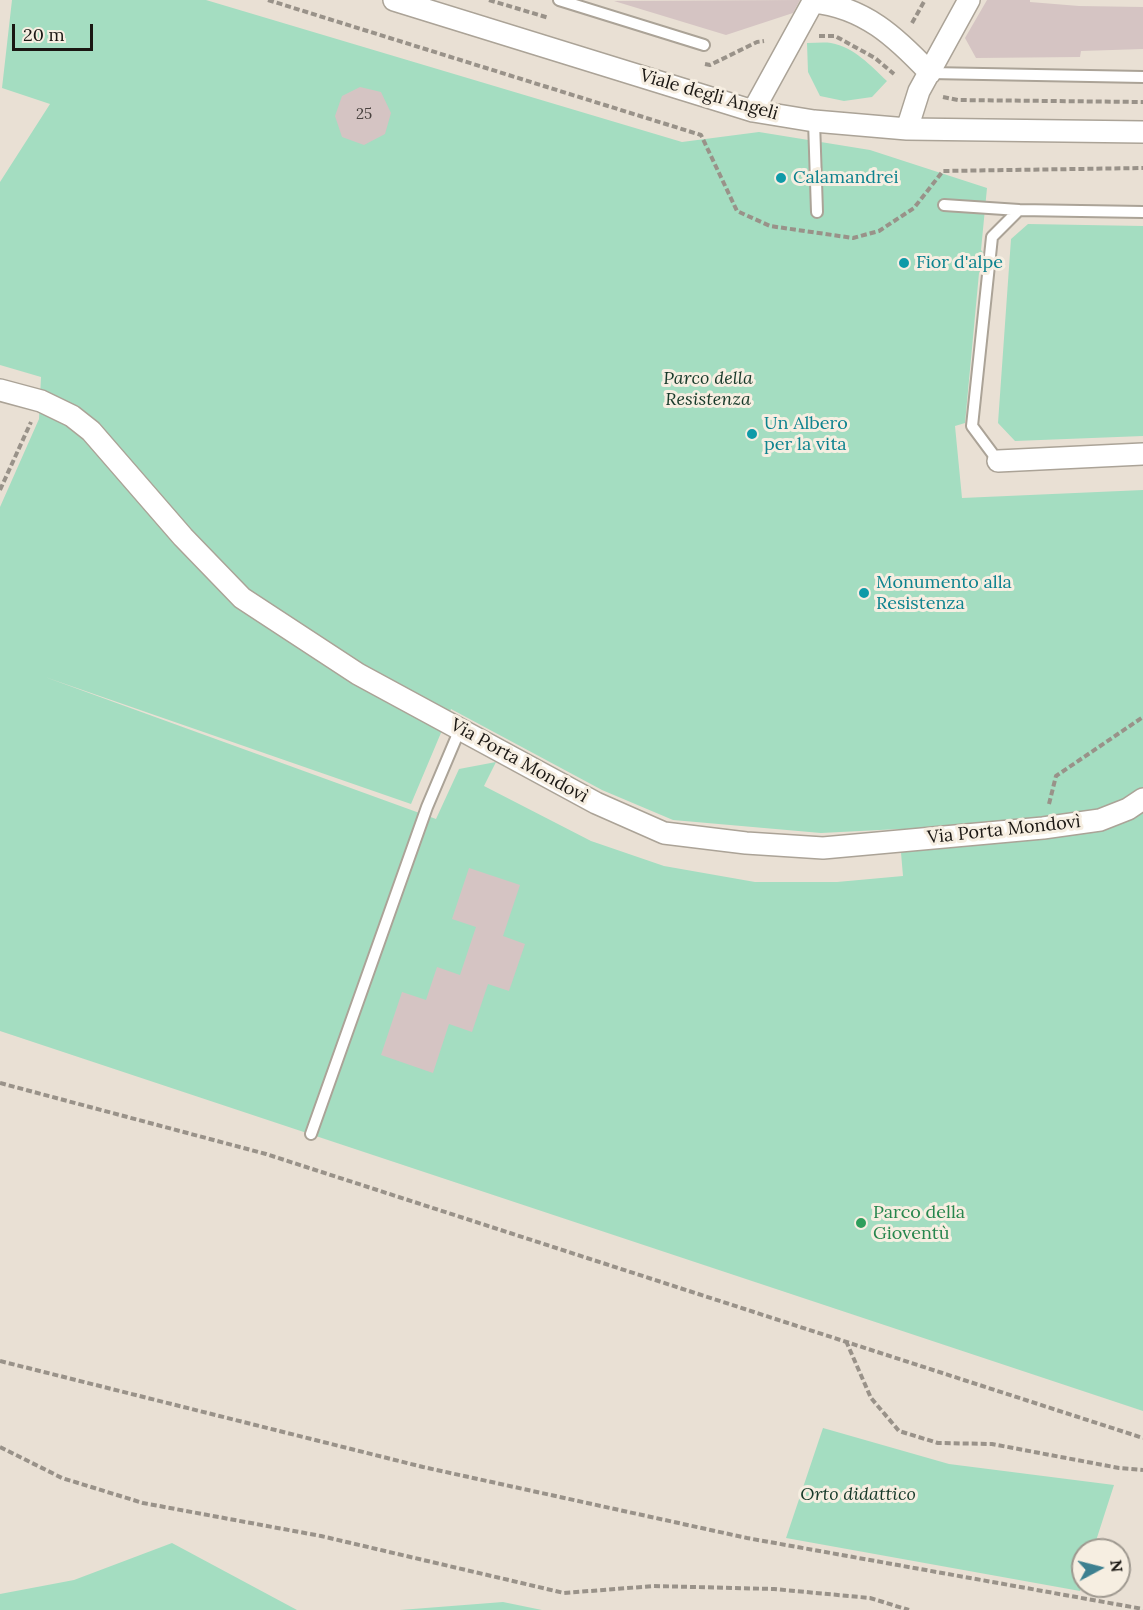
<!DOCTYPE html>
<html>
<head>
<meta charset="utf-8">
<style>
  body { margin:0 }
  #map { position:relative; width:1143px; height:1610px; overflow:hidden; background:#e9e0d4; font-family:Lora,serif }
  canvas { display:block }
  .north { position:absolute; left:1071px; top:1538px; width:60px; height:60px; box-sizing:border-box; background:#f6eee1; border:2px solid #9e988f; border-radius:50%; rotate:83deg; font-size:16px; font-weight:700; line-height:24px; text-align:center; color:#1a1713 }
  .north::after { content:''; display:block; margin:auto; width:21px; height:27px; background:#3d8090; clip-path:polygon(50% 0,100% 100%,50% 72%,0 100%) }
  .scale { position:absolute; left:12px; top:24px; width:81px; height:27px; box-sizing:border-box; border:3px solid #1a1713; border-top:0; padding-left:8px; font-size:18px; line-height:21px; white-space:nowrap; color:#1a1713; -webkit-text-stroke:4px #f6eee1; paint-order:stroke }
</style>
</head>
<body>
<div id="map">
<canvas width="1143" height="1610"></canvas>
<div class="north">N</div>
<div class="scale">20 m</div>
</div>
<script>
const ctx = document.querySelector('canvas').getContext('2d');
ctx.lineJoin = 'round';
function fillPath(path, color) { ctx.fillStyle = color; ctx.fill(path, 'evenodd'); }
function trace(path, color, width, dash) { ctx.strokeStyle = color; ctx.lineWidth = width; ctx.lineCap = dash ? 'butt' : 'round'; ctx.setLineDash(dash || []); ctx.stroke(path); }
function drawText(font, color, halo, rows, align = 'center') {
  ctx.font = font + ' Lora,serif'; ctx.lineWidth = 6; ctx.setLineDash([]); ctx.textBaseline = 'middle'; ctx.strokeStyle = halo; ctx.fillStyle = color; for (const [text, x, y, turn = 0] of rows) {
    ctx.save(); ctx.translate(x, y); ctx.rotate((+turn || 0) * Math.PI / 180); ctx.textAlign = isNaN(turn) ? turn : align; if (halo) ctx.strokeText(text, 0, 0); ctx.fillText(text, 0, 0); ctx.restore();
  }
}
fillPath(new Path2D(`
  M12 0H206L682 142 759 132 870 150 987 188 981 250 988 258 979 273 965 423 955 426 962 498 1143 490V1411L0 1031V507L39 419 41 377 0 365V182L50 104 2 88ZM45 677 411 804 451 709 602 790 673 820 821 833 899 829 903 876 837 882H755L664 866 591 841 484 786 496 762 459 769 436 819Z
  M807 43C815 43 824 42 831 43 854 47 871 66 887 81L872 97 844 101 820 96 808 72Z
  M1028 224 1143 226V436L1015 441 998 423 1011 239Z
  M823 1428 949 1464 1114 1485 1093 1550H1083V1583L1080 1591 786 1538Z
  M172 1543 297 1610H0V1594L74 1580Z
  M503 1602 542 1610H400Z`), '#a4ddc1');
fillPath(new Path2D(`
  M800 0 793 13 726 35 614 1Z
  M987 0H1030V2L1079 6 1143 7V49L1081 51 1080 57 976 58 965 38Z
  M360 87 381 92 391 113 385 134 364 145 342 137 335 116 342 96Z
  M469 868 520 885 503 936 525 944 509 991 488 984 472 1032 449 1024 433 1073 381 1055 402 992 426 1000 437 967 460 975 476 927 452 919Z`), '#d5c4c3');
const service = new Path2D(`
  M559 0 704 45
  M930 73 1143 77
  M814 121 817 212
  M944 205 1019 210
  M998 461 972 426 992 237 1019 210 1143 212
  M311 1134 427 807 460 729`);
const minor = new Path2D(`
  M394 0 753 111 814 121 907 129 1143 132
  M813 2C864 7 896 37 930 73
  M753 111 814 0
  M907 129 919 91 969 0
  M0 390 41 401 72 416 91 431 183 537 242 598 358 674 596 803 664 833 746 843 823 848 1043 828 1100 820 1128 809 1143 799
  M998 461 1143 454`);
trace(service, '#aba397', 14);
trace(minor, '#aba397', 24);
trace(new Path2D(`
  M268 0 701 135 737 211 770 226 853 238 879 231 914 208 943 171 1143 168
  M489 0 549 18
  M912 23 925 0
  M819 36H835L875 58 894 74
  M705 64 710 65 757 42 764 41
  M943 97 958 100 1143 102
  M0 490 31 422
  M1049 804 1056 776 1143 717
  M0 1083 266 1154 1143 1438
  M846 1341 871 1398 899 1431 938 1443 992 1444 1119 1468 1143 1470
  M0 1361 423 1467 747 1538 1143 1609
  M0 1447 62 1478 143 1503 321 1536 564 1593 654 1586 774 1589 870 1598 909 1610`), '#999289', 4, [6, 3]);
trace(service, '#fff', 10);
trace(minor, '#fff', 21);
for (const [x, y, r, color] of [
  [781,178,6,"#0f9aa8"],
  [904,263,6,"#0f9aa8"],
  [752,434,6,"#0f9aa8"],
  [864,593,6,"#0f9aa8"],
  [861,1223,6,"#2e9e5b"]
]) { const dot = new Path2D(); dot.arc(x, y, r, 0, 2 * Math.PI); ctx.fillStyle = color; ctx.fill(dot); trace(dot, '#f6eee1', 2); }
drawText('15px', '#49423f', null, [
  ["25",364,115]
]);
drawText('18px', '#1a1713', '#f6eee1', [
  ["Viale degli Angeli",709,95,16],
  ["Via Porta Mondovì",519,761,29],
  ["Via Porta Mondovì",1004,830,-6]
]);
drawText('18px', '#0d838f', '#f6eee1', [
  ["Calamandrei",793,178],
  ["Fior d'alpe",916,263],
  ["Un Albero",764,424],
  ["per la vita",764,445],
  ["Monumento alla",876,583],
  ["Resistenza",876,604]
], 'left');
drawText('italic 18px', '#163929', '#f6eee1', [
  ["Parco della",708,379],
  ["Resistenza",708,400],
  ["Orto didattico",858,1495]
]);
drawText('18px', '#27864d', '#f6eee1', [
  ["Parco della",873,1213],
  ["Gioventù",873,1234]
], 'left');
</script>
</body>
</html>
